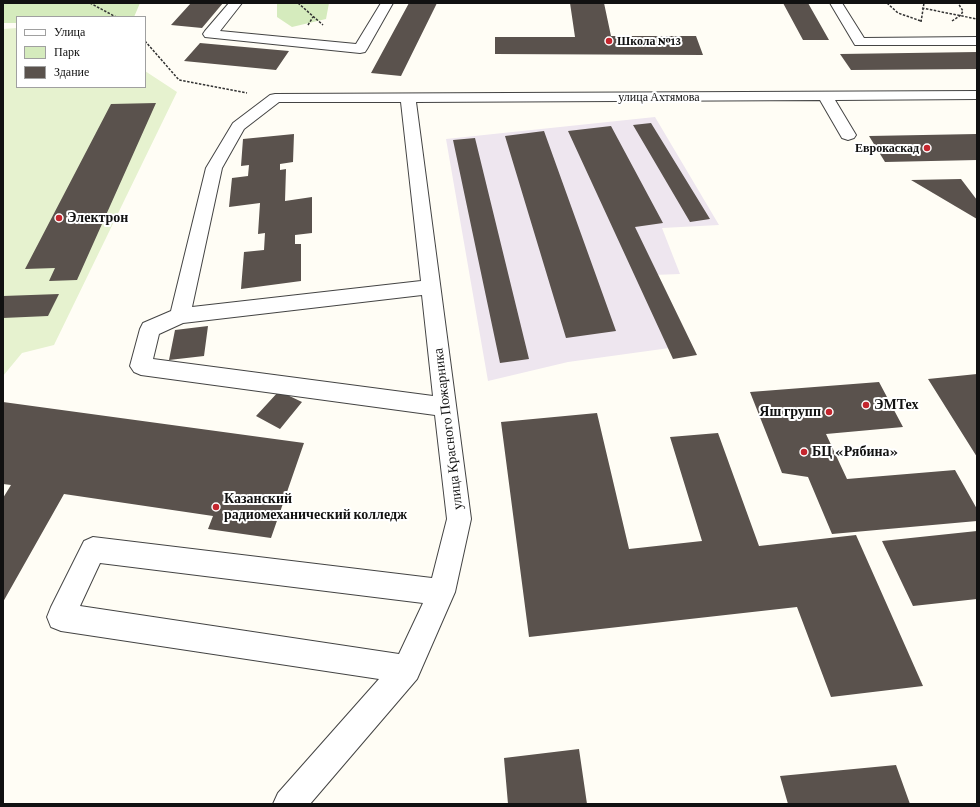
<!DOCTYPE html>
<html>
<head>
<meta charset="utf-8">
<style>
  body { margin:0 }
  #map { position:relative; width:980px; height:807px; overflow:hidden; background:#fffdf5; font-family:"Crimson Pro",serif }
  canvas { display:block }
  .frame { position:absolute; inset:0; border:4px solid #111; pointer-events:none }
  .legend { position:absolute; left:16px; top:16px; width:130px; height:72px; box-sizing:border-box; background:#fff; border:1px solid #a0a0a0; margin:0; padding:5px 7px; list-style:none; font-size:12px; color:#111 }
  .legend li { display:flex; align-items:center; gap:8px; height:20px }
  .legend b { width:20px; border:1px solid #a0a0a0 }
</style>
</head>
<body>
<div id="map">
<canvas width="980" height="807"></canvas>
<div class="frame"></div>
<ul class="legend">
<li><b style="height:5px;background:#fff"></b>Улица</li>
<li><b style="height:11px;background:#d5ebbd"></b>Парк</li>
<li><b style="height:11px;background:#5a524d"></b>Здание</li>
</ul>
</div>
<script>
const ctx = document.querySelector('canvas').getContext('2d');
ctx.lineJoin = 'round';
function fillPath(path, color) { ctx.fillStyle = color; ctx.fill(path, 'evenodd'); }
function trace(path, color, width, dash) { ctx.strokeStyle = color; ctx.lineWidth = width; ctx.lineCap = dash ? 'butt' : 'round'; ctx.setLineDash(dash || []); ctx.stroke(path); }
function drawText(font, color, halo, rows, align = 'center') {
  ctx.font = font + ' "Crimson Pro",serif'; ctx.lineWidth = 4; ctx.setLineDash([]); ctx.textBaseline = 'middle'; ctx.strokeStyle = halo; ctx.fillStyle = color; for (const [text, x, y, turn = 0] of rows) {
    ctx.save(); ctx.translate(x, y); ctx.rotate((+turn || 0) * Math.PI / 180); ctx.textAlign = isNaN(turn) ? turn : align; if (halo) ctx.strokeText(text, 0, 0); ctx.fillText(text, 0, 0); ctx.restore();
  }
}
fillPath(new Path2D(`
  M655 117 719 225 662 228 680 274 653 275 684 346 568 362 488 381 446 139Z`), '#eee6ef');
fillPath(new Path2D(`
  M3 3H140L134 17H17V23H3Z
  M277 3H329L326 19 292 27 277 17Z`), '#d5ebbd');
fillPath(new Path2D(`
  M17 28V87H145V71L177 92 54 345 22 353 3 376V29Z`), '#e6f2cf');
fillPath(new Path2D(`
  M191 3H223L202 28 171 25Z
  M409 3H437L401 76 371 73Z
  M570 3H604L611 36H696L703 55 495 54V37H575Z
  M783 3H808L829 40H803Z
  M200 43 222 45 289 51 276 70 184 61Z
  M977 52V69L851 70 840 54Z
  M156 103 77 280 49 281 55 268 25 269 111 104Z
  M651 123 710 219 690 222 633 125Z
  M611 126 663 223 635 227 697 355 673 359 568 131Z
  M544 131 616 331 566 338 505 136Z
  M294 134 293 162 280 164V170L286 169 285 201 312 197V233L295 235V244H301V281L241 289 244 252 264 250 265 233 258 234 260 203 229 207 232 178 248 176 249 165 241 166 243 139Z
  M977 134V160L885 162 869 136Z
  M475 138 529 359 500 363 453 140Z
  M961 179 977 200V219L911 180Z
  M59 294 48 316 3 318V296Z
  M208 326 204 356 169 360 175 330Z
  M977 374V457L928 379Z
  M879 382 903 427 826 434 847 479 955 470 977 509V521L832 534 808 477 782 473 750 392Z
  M279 391 302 402 280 429 256 416Z
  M3 402 304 443 271 538 208 529 213 516 64 494 3 602V498L11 485 3 484Z
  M597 413 629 549 702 541 670 437 718 433 759 546 856 535 923 686 831 697 797 607 529 637 501 422Z
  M977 531V599L913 606 882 541Z
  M579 749 587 804H508L504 758Z
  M896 765 910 804H788L780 776Z`), '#5a524d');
const minor = new Path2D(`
  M229 3H242L220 31 356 44 381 3H393L367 49 365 52 360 53 205 37 203 34 205 31Z
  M830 3H842L864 38 977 37V45H855Z
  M977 91V99L835 100 856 135 854 138 848 140 842 138 820 100 416 102 471 519 455 592 417 679 310 804H273L278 793 379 679 61 631 51 627 47 617 51 607 84 541 93 537 432 578 447 519 435 415 141 375 134 372 130 366 140 329 143 323 171 311 206 168 233 123 270 95 275 94ZM279 102H401L421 281 192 307 222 168 244 129ZM422 295 433 396 153 359 159 334 183 323ZM100 563 423 603 399 654 80 606Z`);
trace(minor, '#444', 2);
trace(new Path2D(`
  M90 3 116 17
  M298 3 323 25
  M887 3 898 13 921 21
  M922 8 977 19
  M952 21 961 15 963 11 958 3
  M921 22 924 3
  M308 25 313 17
  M145 41 179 80 247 93`), '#333', 1.5, [2.5, 1.5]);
fillPath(minor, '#fff');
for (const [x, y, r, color] of [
  [609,41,4,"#c4262e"],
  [927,148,4,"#c4262e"],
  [59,218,4,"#c4262e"],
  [866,405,4,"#c4262e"],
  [829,412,4,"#c4262e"],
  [804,452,4,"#c4262e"],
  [216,507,4,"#c4262e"]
]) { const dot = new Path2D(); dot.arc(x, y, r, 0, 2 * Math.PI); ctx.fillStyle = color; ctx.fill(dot); trace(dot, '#fff', 1.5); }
drawText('bold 12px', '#111', '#fff', [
  ["Школа №13",617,41],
  ["Еврокаскад",919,148,"right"]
], 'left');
drawText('12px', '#111', '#fff', [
  ["улица Ахтямова",659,97]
]);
drawText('bold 14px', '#111', '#fff', [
  ["Электрон",67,218],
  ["ЭМТех",874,405],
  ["Яш групп",821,412,"right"],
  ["БЦ «Рябина»",812,452],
  ["Казанский",224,499],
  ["радиомеханический колледж",224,515]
], 'left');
drawText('14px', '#111', '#fff', [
  ["улица Красного Пожарника",448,429,-97]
]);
</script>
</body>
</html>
